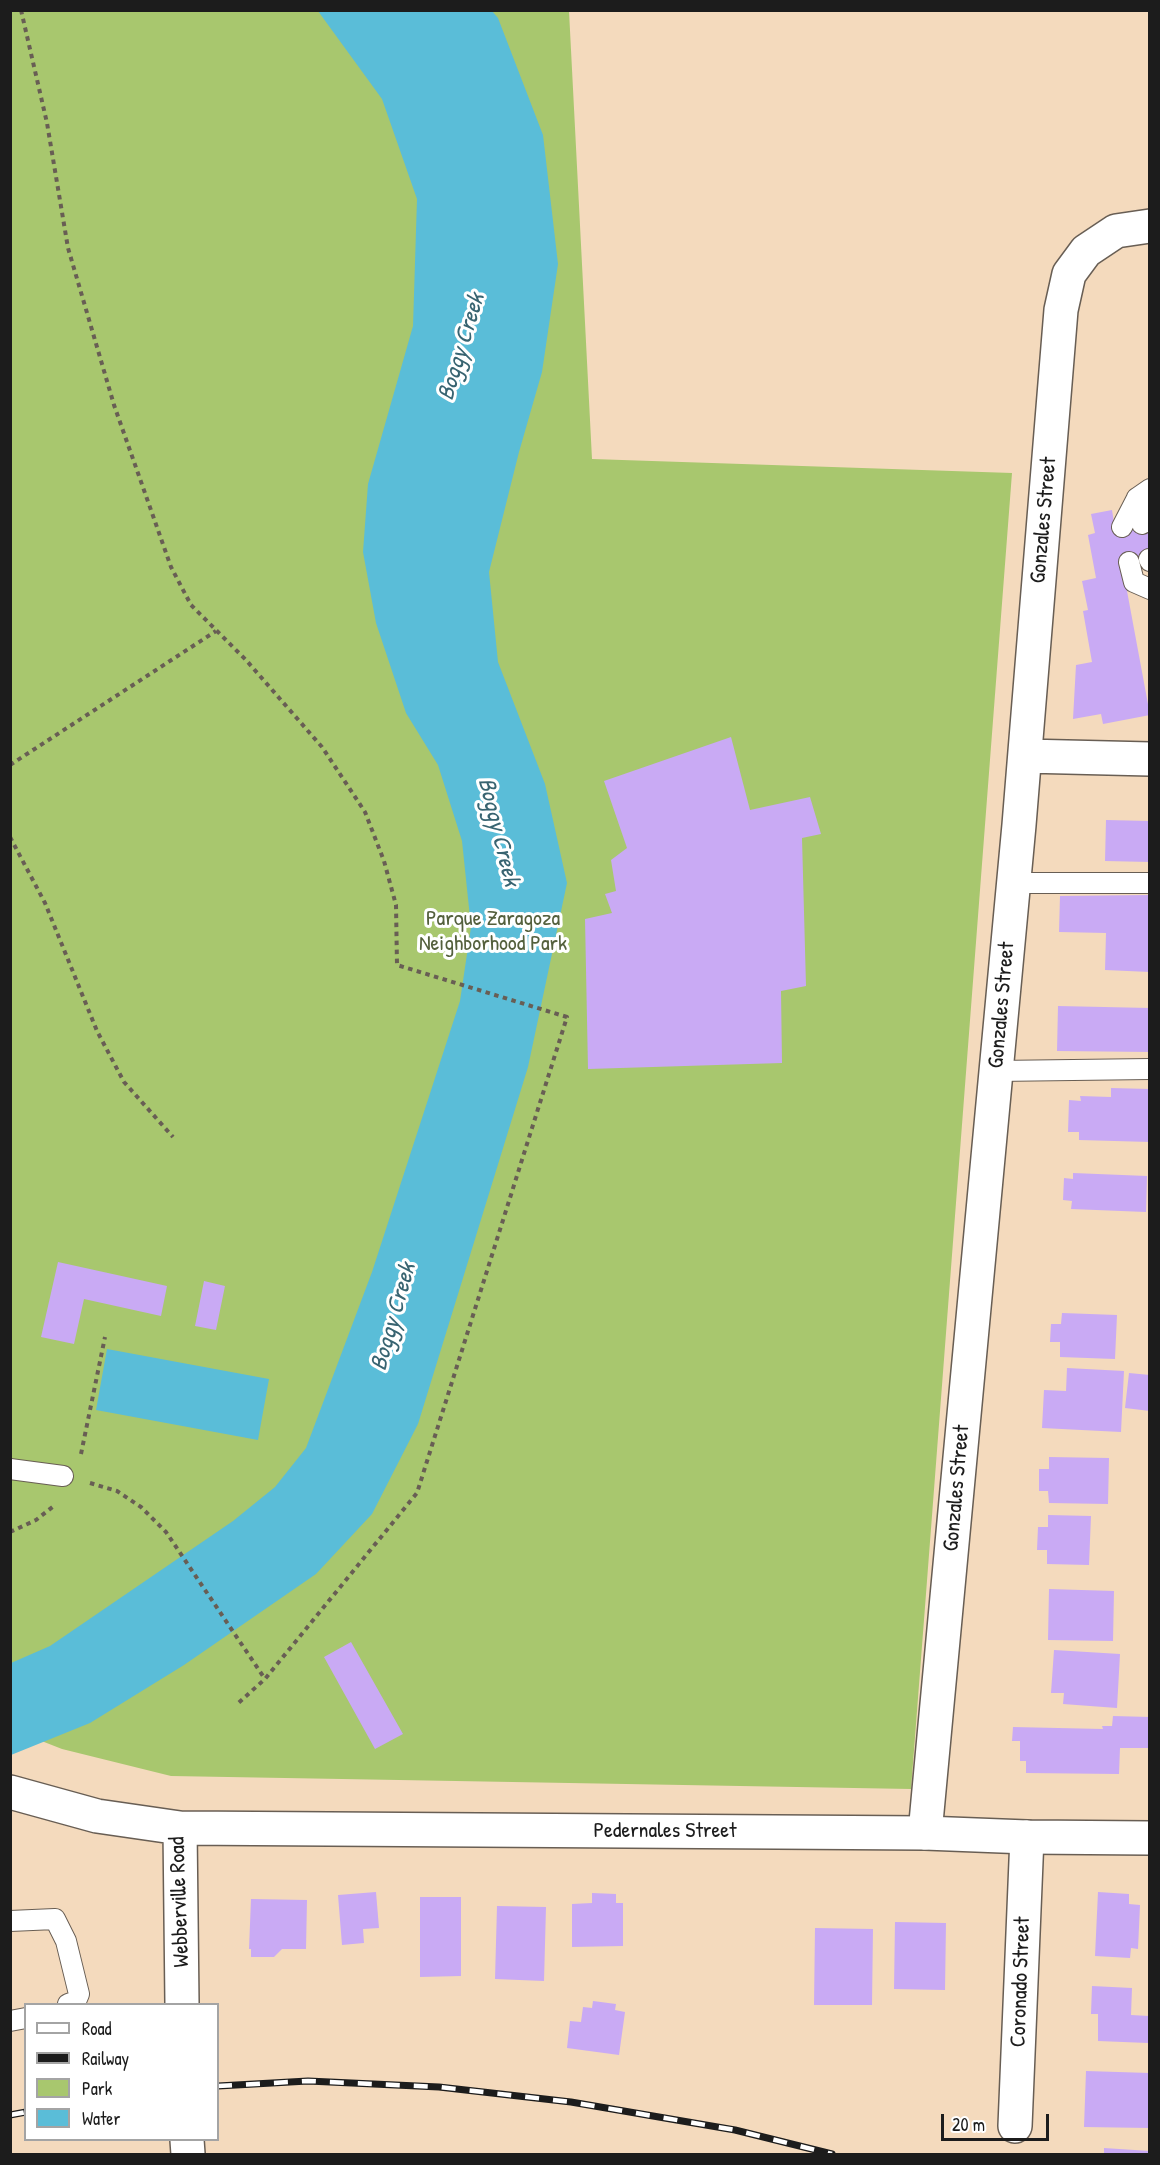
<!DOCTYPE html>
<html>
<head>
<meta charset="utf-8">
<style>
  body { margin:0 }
  #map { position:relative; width:1160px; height:2165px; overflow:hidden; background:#f4dabd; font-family:"Patrick Hand",sans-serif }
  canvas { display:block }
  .frame { position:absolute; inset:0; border:12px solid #1c1c1c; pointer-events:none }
  .legend { position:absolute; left:24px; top:2003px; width:195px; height:138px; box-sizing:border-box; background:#fff; border:2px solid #a4a4a4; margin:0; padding:8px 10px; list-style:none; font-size:18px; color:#1c1c1c }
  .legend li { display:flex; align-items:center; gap:12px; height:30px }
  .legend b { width:30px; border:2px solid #a4a4a4 }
  .scale { position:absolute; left:941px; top:2114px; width:108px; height:27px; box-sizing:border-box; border:3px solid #1c1c1c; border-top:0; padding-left:8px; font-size:18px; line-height:21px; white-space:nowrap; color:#1c1c1c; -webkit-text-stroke:4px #fff; paint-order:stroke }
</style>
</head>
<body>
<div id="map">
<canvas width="1160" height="2165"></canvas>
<div class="frame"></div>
<ul class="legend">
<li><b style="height:8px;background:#fff"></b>Road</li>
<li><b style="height:8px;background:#1c1c1c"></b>Railway</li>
<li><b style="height:16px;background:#a8c76e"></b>Park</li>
<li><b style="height:16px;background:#5abdd8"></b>Water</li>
</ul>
<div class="scale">20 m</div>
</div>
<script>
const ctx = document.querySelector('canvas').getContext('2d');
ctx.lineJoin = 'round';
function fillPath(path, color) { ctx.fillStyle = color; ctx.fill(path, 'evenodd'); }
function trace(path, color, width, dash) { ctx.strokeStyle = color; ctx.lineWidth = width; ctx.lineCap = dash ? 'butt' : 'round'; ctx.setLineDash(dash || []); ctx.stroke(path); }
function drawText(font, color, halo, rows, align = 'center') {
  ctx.font = font + ' "Patrick Hand",sans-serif'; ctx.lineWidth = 6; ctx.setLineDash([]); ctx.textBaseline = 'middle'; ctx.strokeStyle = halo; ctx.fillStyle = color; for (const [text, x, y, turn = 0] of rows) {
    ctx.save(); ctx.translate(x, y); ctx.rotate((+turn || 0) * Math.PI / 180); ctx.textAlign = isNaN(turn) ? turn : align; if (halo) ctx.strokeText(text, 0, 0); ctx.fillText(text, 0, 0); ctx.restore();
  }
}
fillPath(new Path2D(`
  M11 11H569L592 459 1012 473 911 1789 171 1776 62 1749 11 1729Z`), '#a8c76e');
fillPath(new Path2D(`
  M318 11H492L498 18 543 135 558 264 542 372 519 452 489 572 498 662 545 784 567 883 528 1067 418 1424 372 1514 316 1574 184 1665 90 1723 11 1755V1663L50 1646 233 1521 275 1487 306 1448 372 1272 460 1001 471 927 462 841 438 765 406 713 376 623 363 552 368 484 413 326 417 199 382 99Z
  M107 1349 269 1379 258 1440 96 1410Z`), '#5abdd8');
fillPath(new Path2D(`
  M1112 510 1115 529 1150 522V558L1122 564 1150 715 1103 724 1101 714 1073 719 1076 665 1092 662 1083 611 1088 610 1082 581 1096 578 1088 535 1095 533 1091 514Z
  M731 737 750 810 810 797 821 834 802 838 806 986 781 991 782 1063 588 1069 585 919 612 913 605 894 616 891 611 860 627 848 604 781Z
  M1106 820 1150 821V862L1105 861Z
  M1150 895V972L1105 970 1106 933 1059 932 1060 896Z
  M1058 1006 1150 1008V1052L1057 1051Z
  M1111 1088 1150 1089V1142L1079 1140V1132H1068L1069 1100 1081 1101 1080 1096 1111 1097Z
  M1073 1173 1147 1176 1146 1212 1071 1209 1072 1201 1063 1200 1064 1178 1073 1179Z
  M58 1262 167 1286 161 1316 84 1299 74 1344 41 1337Z
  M204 1281 225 1286 216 1330 195 1326Z
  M1062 1313 1117 1315 1115 1359 1060 1357V1342H1050L1051 1324H1061Z
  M1067 1368 1124 1371 1121 1432 1042 1428 1044 1390 1066 1391Z
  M1129 1373 1150 1375V1411L1125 1408Z
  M1049 1457 1109 1458 1108 1504 1049 1503 1048 1491H1039V1469H1049Z
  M1048 1515 1091 1516 1089 1565 1047 1564V1550H1037L1038 1527H1048Z
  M1049 1589 1114 1591 1113 1641 1048 1640Z
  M351 1642 403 1734 375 1749 324 1657Z
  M1054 1650 1120 1654 1117 1708 1063 1704 1064 1693H1051Z
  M1113 1716 1150 1717V1748H1120L1119 1774 1026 1773V1761H1020V1741H1012L1013 1727 1103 1729 1102 1726H1112Z
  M376 1892 379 1928 363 1929 364 1943 342 1945 338 1895Z
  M1098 1892 1129 1894V1904L1140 1905 1138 1949 1131 1948 1130 1958 1095 1956Z
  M592 1893 616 1894V1903H623V1946L572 1947V1904L592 1903Z
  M420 1897H461V1976L420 1977Z
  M251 1899 307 1900 306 1949H282L274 1957H251V1949H249Z
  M497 1906 546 1907 544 1981 495 1979Z
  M895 1922 946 1923 945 1990 894 1989Z
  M815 1928 873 1929 872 2005H814Z
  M1092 1986 1132 1988 1131 2015 1149 2016 1148 2043 1098 2041V2014H1091Z
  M593 2001 616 2004 615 2010 625 2012 619 2055 567 2048 570 2021 581 2022 583 2007 592 2008Z
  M1086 2071 1150 2073V2128L1084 2127Z
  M1104 2148 1150 2151V2154H1104Z`), '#c9aaf4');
const service = new Path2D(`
  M1142 524 1137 498 1150 489
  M1122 527 1137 498
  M1149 559 1150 561
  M1129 562 1134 582 1150 589
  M1014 883H1150
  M996 1071 1150 1069
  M10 1469 63 1476
  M10 1921 55 1919 66 1941 79 1994 76 2001 68 2004
  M10 2021 26 2018`);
const minor = new Path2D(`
  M1025 756 1150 759
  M925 1833 1019 825 1061 310 1069 274 1086 251 1116 231 1150 226
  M1015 2126 1027 1837`);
const tertiary = new Path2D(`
  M10 1792 97 1816 180 1828 925 1833 1027 1837 1150 1838
  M180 1828 182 2004
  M187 2140 188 2154`);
trace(service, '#685e54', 22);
trace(minor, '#685e54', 36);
trace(tertiary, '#685e54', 36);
trace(new Path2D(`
  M21 10 47 123 68 248 114 405 171 567 191 605 246 660 322 747 365 812 384 861 396 905 397 965 567 1017 417 1493 265 1679 236 1705
  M10 765 216 631
  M10 837 45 903 97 1031 124 1082 173 1137
  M81 1454 105 1337
  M90 1483 117 1491 141 1507 166 1532 265 1679
  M10 1532 36 1520 55 1505`), '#685e54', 4, [4.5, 4.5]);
trace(service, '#fff', 20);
trace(minor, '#fff', 33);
trace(tertiary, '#fff', 33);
const rail = new Path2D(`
  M218 2086 308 2081 439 2087 571 2102 735 2130 832 2154
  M10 2115 26 2112`);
trace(rail, '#1c1c1c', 7);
trace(rail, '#fff', 4.5, [14]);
drawText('22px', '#1c1c1c', '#fff', [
  ["Gonzales Street",1044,520,-85],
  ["Gonzales Street",1002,1005,-85],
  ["Gonzales Street",957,1488,-85],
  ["Pedernales Street",665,1831],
  ["Webberville Road",180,1902,-92],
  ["Coronado Street",1021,1982,-88]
]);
drawText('22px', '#54603d', '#fff', [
  ["Parque Zaragoza",493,919],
  ["Neighborhood Park",493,944]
]);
drawText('italic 24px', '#386471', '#fff', [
  ["Boggy Creek",462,347,-73],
  ["Boggy Creek",498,832,76],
  ["Boggy Creek",394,1317,-74]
]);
</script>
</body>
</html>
